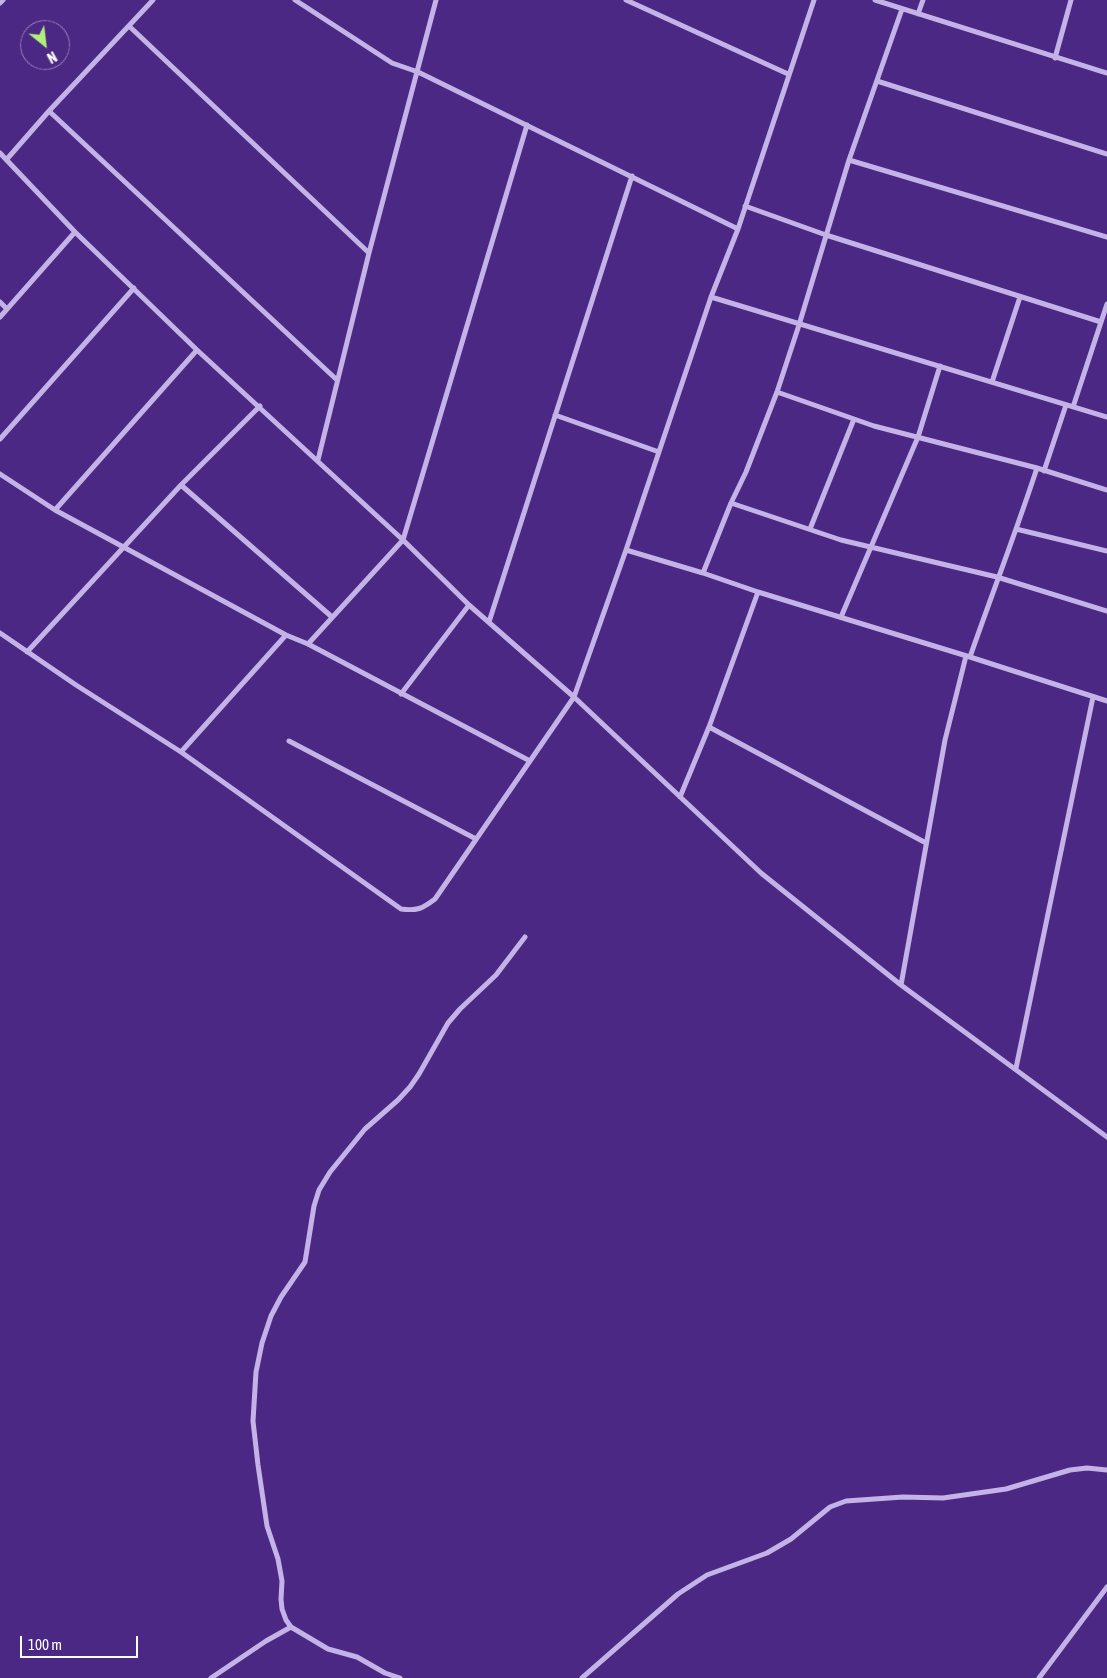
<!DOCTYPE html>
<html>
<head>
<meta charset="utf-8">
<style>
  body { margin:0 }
  #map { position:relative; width:1107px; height:1678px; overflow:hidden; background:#4b2884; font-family:"Asap Condensed",sans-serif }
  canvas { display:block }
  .north { position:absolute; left:20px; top:20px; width:50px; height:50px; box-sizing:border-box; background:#4b2884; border:1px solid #937eb5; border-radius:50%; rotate:151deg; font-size:14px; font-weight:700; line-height:20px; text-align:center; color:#fff }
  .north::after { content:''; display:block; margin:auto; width:18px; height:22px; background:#b1ef78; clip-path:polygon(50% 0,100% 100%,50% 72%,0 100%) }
  .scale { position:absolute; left:20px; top:1636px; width:118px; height:22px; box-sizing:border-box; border:2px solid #fff; border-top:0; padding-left:6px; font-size:15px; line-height:18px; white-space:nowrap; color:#fff; -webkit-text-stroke:4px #4b2884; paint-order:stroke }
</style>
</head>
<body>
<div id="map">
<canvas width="1107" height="1678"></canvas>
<div class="north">N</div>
<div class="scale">100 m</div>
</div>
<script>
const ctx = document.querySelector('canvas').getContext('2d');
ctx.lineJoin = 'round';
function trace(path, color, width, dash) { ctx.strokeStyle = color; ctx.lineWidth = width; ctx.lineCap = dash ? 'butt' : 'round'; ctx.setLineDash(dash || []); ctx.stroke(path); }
trace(new Path2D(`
  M295 0 392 63 418 72 738 229
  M626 0 788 74
  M875 0 1107 73
  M0 3 3 0
  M918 14 923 0
  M129 26 369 253
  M1055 58 1071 0
  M877 81 1107 154
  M49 111 337 380
  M0 153 75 232 197 350 403 540 469 605 574 697 761 873 901 985 1107 1137
  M7 159 49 111 153 0
  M849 160 1107 237
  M745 206 826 235 1101 322
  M711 297 1107 417
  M0 302 7 309
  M0 317 75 232
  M992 382 1020 297
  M777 392 874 426 1037 468 1107 490
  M1073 407 1107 304
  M555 415 659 452
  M0 439 134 288
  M318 460 369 253 436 0
  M1044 471 1066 405
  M0 474 55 510 286 635 308 644 530 761 574 697 626 550 711 297 738 229 814 0
  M181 485 332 617
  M731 503 841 540 997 577 1107 611
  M55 510 197 350
  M810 529 854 419
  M1016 529 1107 551
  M626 550 703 573 758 592 970 657 1107 701
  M703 573 731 503 746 472 777 392 799 325 849 160 902 9
  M841 617 918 437 940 366
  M489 622 632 176
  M0 633 76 685 181 752 401 909C417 911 422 909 435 899L530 761
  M308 644 403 540 527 125
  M27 652 181 485 260 406
  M970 657C992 594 1016 532 1037 468
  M401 694 469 605
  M709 727 926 843
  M289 741 476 839
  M181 752 286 635
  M680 797 709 727 758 592
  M901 985 945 740 966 656
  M1016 1068 1093 697
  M211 1678 266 1641 291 1627
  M400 1678 385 1673 357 1657 328 1649 291 1627 286 1620 282 1609 281 1599 282 1581 278 1559 267 1526 258 1465 253 1421 256 1372 262 1343 271 1316 281 1297 305 1262 314 1206 319 1190 330 1172 365 1129 398 1100 410 1087 419 1074 448 1023 460 1009 496 975 525 937
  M582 1678 678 1594 707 1575 767 1553 791 1539 830 1507 846 1501 903 1497 943 1498 1006 1489 1070 1470 1087 1468 1107 1470
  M1039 1678 1107 1587`), '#c5b2e7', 5);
</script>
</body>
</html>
